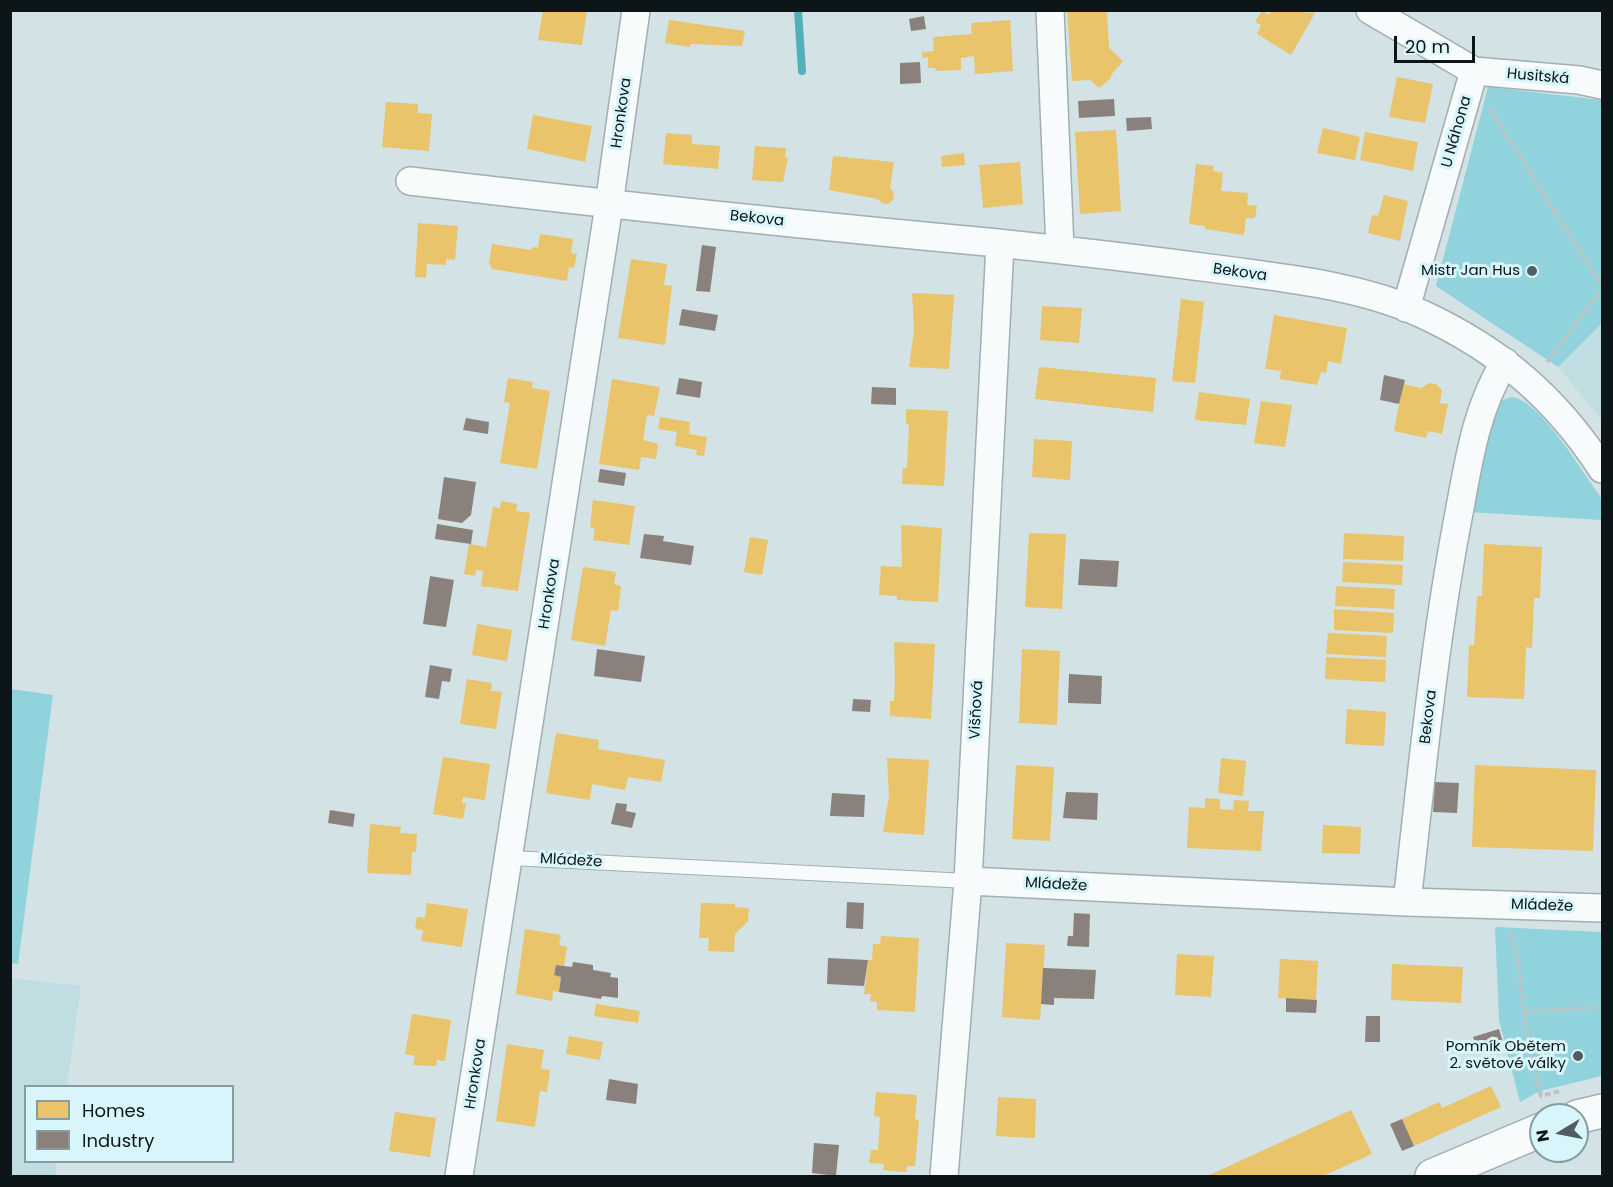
<!DOCTYPE html>
<html>
<head>
<meta charset="utf-8">
<style>
  body { margin:0 }
  #map { position:relative; width:1613px; height:1187px; overflow:hidden; background:#d2e2e5; font-family:Poppins,sans-serif }
  canvas { display:block }
  .frame { position:absolute; inset:0; border:12px solid #0c1618; pointer-events:none }
  .legend { position:absolute; left:24px; top:1085px; width:210px; height:78px; box-sizing:border-box; background:#d7f5fa; border:2px solid #869ca0; margin:0; padding:8px 10px; list-style:none; font-size:18px; color:#0c1618 }
  .legend li { display:flex; align-items:center; gap:12px; height:30px }
  .legend b { width:30px; border:2px solid #869ca0 }
  .north { position:absolute; left:1529px; top:1103px; width:60px; height:60px; box-sizing:border-box; background:#d7f5fa; border:2px solid #869ca0; border-radius:50%; rotate:260deg; font-size:16px; font-weight:700; line-height:24px; text-align:center; color:#0c1618 }
  .north::after { content:''; display:block; margin:auto; width:21px; height:27px; background:#515d60; clip-path:polygon(50% 0,100% 100%,50% 72%,0 100%) }
  .scale { position:absolute; left:1394px; top:36px; width:81px; height:27px; box-sizing:border-box; border:3px solid #0c1618; border-top:0; padding-left:8px; font-size:18px; line-height:21px; white-space:nowrap; color:#0c1618; -webkit-text-stroke:4px #d7f5fa; paint-order:stroke }
</style>
</head>
<body>
<div id="map">
<canvas width="1613" height="1187"></canvas>
<div class="frame"></div>
<ul class="legend">
<li><b style="height:16px;background:#e9c46a"></b>Homes</li>
<li><b style="height:16px;background:#8a817c"></b>Industry</li>
</ul>
<div class="north">N</div>
<div class="scale">20 m</div>
</div>
<script>
const ctx = document.querySelector('canvas').getContext('2d');
ctx.lineJoin = 'round';
function fillPath(path, color) { ctx.fillStyle = color; ctx.fill(path, 'evenodd'); }
function trace(path, color, width, dash) { ctx.strokeStyle = color; ctx.lineWidth = width; ctx.lineCap = dash ? 'butt' : 'round'; ctx.setLineDash(dash || []); ctx.stroke(path); }
function drawText(font, color, halo, rows, align = 'center') {
  ctx.font = font + ' Poppins,sans-serif'; ctx.lineWidth = 6; ctx.setLineDash([]); ctx.textBaseline = 'middle'; ctx.strokeStyle = halo; ctx.fillStyle = color; for (const [text, x, y, turn = 0] of rows) {
    ctx.save(); ctx.translate(x, y); ctx.rotate((+turn || 0) * Math.PI / 180); ctx.textAlign = isNaN(turn) ? turn : align; if (halo) ctx.strokeText(text, 0, 0); ctx.fillText(text, 0, 0); ctx.restore();
  }
}
fillPath(new Path2D(`
  M1602 323V420L1558 367Z
  M11 978 81 986 67 1086H26V1162H57L55 1176H11Z`), '#c0dde2');
fillPath(new Path2D(`
  M1488 87 1602 100V323L1558 367 1436 286Z
  M1512 397C1541 401 1582 472 1600 496L1602 502V520L1468 512 1497 402Z
  M11 689 53 695 18 964 10 963Z
  M1495 927 1602 932V1076L1540 1091 1520 1102 1499 1020Z`), '#90d3dd');
fillPath(new Path2D(`
  M543 10H587L582 45 538 40Z
  M1067 10H1107L1109 48 1123 61 1111 75V78L1099 88 1090 80 1072 81Z
  M1271 10 1315 13 1291 55 1257 34 1261 25 1255 22 1262 11 1269 15Z
  M669 20 745 31 742 46 690 44V47L665 43Z
  M1010 20 1013 71 975 74 974 56 961 58V70L936 71 935 68H928V57L922 58V52L934 51 933 37 972 34 971 23Z
  M1397 77 1433 84 1425 123 1389 117Z
  M386 102 418 104V113L432 114 429 151 382 147Z
  M533 115 592 126 585 162 527 149Z
  M1323 128 1360 137 1355 160 1317 153Z
  M1116 130 1121 211 1080 214 1075 132Z
  M1365 132 1418 142 1413 171 1360 160Z
  M666 133 692 135V144L720 146 718 169 663 164Z
  M755 146 786 148 785 158H788L783 182 752 180Z
  M964 153 965 165 942 167 941 156Z
  M833 156 894 162 890 188 894 193 893 200 888 204 882 203 878 199 829 190Z
  M1020 162 1023 204 983 208 979 165Z
  M1196 164 1214 166 1213 171 1223 173 1221 191 1248 193 1247 205 1257 206 1255 218H1246L1244 235 1205 229V226L1189 224Z
  M1384 195 1408 201 1400 241 1368 233 1372 215 1378 216Z
  M418 223 458 226 455 260 446 259V265L427 264 426 278 415 277Z
  M540 234 573 239 571 253 577 254 574 268 569 267 567 281 492 269 489 263 492 244 531 250 532 247 538 248Z
  M631 259 667 264 664 285 672 286 665 345 618 338Z
  M912 293 954 295 949 369 909 367 914 330Z
  M1181 299 1204 302 1195 383 1172 381Z
  M1042 306 1082 308 1079 343 1040 340Z
  M1274 315 1347 328 1341 364 1328 361 1326 373 1321 372 1317 385 1280 379 1281 371 1265 369Z
  M1039 367 1156 378 1153 412 1035 399Z
  M508 378 533 382 532 388 550 391 537 469 500 463 510 403 504 402Z
  M612 379 660 387 654 416 647 415 643 440 658 444 656 459 641 457 639 470 599 464Z
  M1429 383 1436 384 1442 390 1440 403 1448 404 1442 434 1428 431 1426 438 1394 431 1403 384 1421 388Z
  M1199 392 1250 399 1246 425 1195 420Z
  M1261 401 1292 405 1285 447 1254 443Z
  M906 409 948 411 944 486 902 484 903 468H907L909 425 906 424Z
  M660 417 690 422 689 434 707 437 704 456 696 455 697 450 675 446 677 432 658 429Z
  M1034 439 1072 441 1070 480 1032 477Z
  M593 500 635 506 629 545 593 540 595 529 590 527Z
  M501 501 517 504 516 511 530 513 518 591 481 586 483 571 476 570 475 576 464 574 469 544 486 547 493 507 500 508Z
  M901 525 942 528 938 602 897 600V596L879 595 881 566 902 567Z
  M1029 533 1066 534 1062 609 1025 607Z
  M1344 533 1404 536 1403 561 1343 559Z
  M750 537 768 540 762 575 744 572Z
  M1484 544 1542 547 1540 598H1534L1532 648 1526 647 1524 699 1467 697 1469 645H1474L1477 596H1482Z
  M1343 562 1403 565 1402 585 1342 582Z
  M583 567 616 572 614 584 621 586 618 611 611 610 605 646 571 640Z
  M1336 586 1395 589 1394 609 1335 606Z
  M1334 609 1394 613 1393 633 1334 630Z
  M477 624 512 630 507 661 472 655Z
  M1328 633 1387 636 1386 657 1326 654Z
  M894 642 935 644 931 719 890 716V701H894L895 679Z
  M1022 649 1060 651 1057 725 1019 723Z
  M1326 657 1386 660 1385 682 1325 679Z
  M467 679 492 683 491 691 502 692 496 729 460 724Z
  M1347 709 1386 712 1384 746 1345 744Z
  M556 733 599 740 598 749 665 760 661 782 628 777 625 790 592 784 590 800 546 793Z
  M443 757 490 764 485 800 463 797 462 803H466L463 819 433 814Z
  M887 758 929 760 924 835 883 832 889 796Z
  M1221 758 1246 761 1243 796 1218 793Z
  M1016 765 1054 767 1050 841 1012 839Z
  M1475 765 1596 770 1593 851 1472 847Z
  M1205 798 1220 799V809L1233 810 1234 800 1249 801 1248 811H1264L1261 851 1187 848 1189 807 1205 808Z
  M370 824 401 827 400 833 417 834 416 852H412L411 875 367 873Z
  M1323 825 1361 827 1360 854 1322 853Z
  M427 903 468 909 462 947 421 941 423 930 415 929 417 917 425 918Z
  M701 903 735 904V907L749 908 748 921 735 934 734 952 708 951 709 938H699Z
  M525 929 561 935 559 945 567 947 564 966 556 965 554 975 561 977 559 992 553 991 552 1001 516 994Z
  M881 936 919 938 915 1012 877 1010V1002L870 1001 871 994H864L868 960H872L873 944H880Z
  M1006 943 1045 945 1040 1020 1002 1017Z
  M1177 954 1214 956 1211 997 1175 995Z
  M1280 959 1318 961 1316 1000 1278 998Z
  M1392 964 1463 967 1461 1003 1391 1000Z
  M596 1004 640 1011 638 1023 594 1016Z
  M412 1014 451 1020 445 1061 437 1060 436 1066 413 1065 415 1056 405 1054Z
  M569 1036 603 1042 600 1060 566 1054Z
  M507 1044 544 1050 541 1069 550 1070 547 1092 540 1091 535 1127 496 1121Z
  M1491 1086 1501 1107 1414 1146 1402 1119 1439 1102 1442 1108Z
  M876 1092 917 1095 915 1119 919 1120 915 1166H907L906 1172 883 1170 884 1164 869 1163 871 1150H878L880 1117 874 1116Z
  M998 1097 1036 1099 1035 1138 996 1136Z
  M1351 1110 1372 1154 1323 1176H1207Z
  M395 1112 436 1118 430 1157 389 1151Z`), '#e9c46a');
fillPath(new Path2D(`
  M924 16 926 29 911 31 909 19Z
  M920 62 921 83 900 84V63Z
  M1114 99 1115 116 1079 118 1078 101Z
  M1151 117 1152 129 1127 131 1126 118Z
  M702 245 716 247 710 292 696 291Z
  M682 309 718 315 715 331 679 325Z
  M1384 375 1405 380 1399 404 1380 400Z
  M679 378 702 382 700 398 676 394Z
  M872 387 896 388V405L871 404Z
  M466 418 489 422 488 434 463 430Z
  M600 469 626 473 624 486 598 482Z
  M444 477 476 482 471 515 462 523 438 519Z
  M437 524 473 530 471 544 435 539Z
  M644 534 664 536 663 541 694 546 691 565 640 558Z
  M1080 559 1119 561 1117 587 1078 585Z
  M430 576 454 580 446 627 423 624Z
  M597 649 645 656 641 682 594 676Z
  M430 665 452 669 450 682 442 681 439 699 425 697Z
  M1069 674 1102 676 1101 704 1068 703Z
  M853 699 871 700 870 712 852 711Z
  M1435 782 1459 783 1457 813 1433 812Z
  M1066 792 1098 793 1097 820 1063 818Z
  M832 793 865 795 864 817 830 816Z
  M616 803 627 804 626 811 636 813 632 828 611 824Z
  M330 810 355 814 353 827 328 823Z
  M847 902 864 903 863 929 846 928Z
  M1074 913 1090 914 1089 947 1067 946 1068 936H1073Z
  M828 958 868 960 864 986 827 984Z
  M573 962 593 965V970L611 973 610 977 618 978V998L602 996 601 999 559 992 561 977 554 975 556 965 572 967Z
  M1043 968 1096 970 1094 999 1054 998V1005L1041 1004Z
  M1286 998 1317 1000 1316 1013 1286 1012Z
  M1366 1016H1380V1042H1365Z
  M1499 1029 1503 1043 1478 1051 1473 1037Z
  M609 1079 638 1084 636 1104 606 1100Z
  M1402 1119 1414 1146 1402 1151 1390 1124Z
  M814 1143 839 1145 836 1176 812 1173Z`), '#8a817c');
trace(new Path2D(`
  M798 10 802 71`), '#52b0bc', 8);
const lane = new Path2D(`
  M510 858 968 881`);
const street = new Path2D(`
  M1050 10 1060 249
  M1370 10 1474 71 1579 80 1602 85
  M410 181C606 204 802 225 998 243 1074 251 1149 260 1225 270 1290 279 1361 286 1422 314 1500 350 1556 398 1602 469
  M1406 308 1474 71
  M968 881 1407 902 1602 908
  M1407 902C1422 772 1434 642 1459 513 1469 460 1476 408 1505 362
  M459 1176 609 205 636 10
  M944 1176 968 881 1000 244`);
const secondary = new Path2D(`
  M1577 1117 1602 1111
  M1432 1176 1541 1130`);
trace(lane, '#a2aeb1', 16);
trace(street, '#a2aeb1', 30);
trace(secondary, '#a2aeb1', 36);
trace(new Path2D(`
  M1490 109 1602 286
  M1547 362 1602 289
  M1511 932 1517 954 1528 1045 1541 1096 1561 1091
  M1524 1012 1602 1007`), '#bdc2c3', 4, [6, 3]);
trace(lane, '#f8fbfb', 14);
trace(street, '#f8fbfb', 27);
trace(secondary, '#f8fbfb', 33);
for (const [x, y, r, color] of [
  [1532,271,6,"#515d60"],
  [1578,1056,6,"#515d60"]
]) { const dot = new Path2D(); dot.arc(x, y, r, 0, 2 * Math.PI); ctx.fillStyle = color; ctx.fill(dot); trace(dot, '#d7f5fa', 2); }
drawText('15px', '#0c1618', '#d7f5fa', [
  ["Husitská",1538,77,5],
  ["Hronkova",622,113,-82],
  ["U Náhona",1457,132,-74],
  ["Bekova",757,219,6],
  ["Bekova",1240,273,8],
  ["Hronkova",550,594,-81],
  ["Višňová",977,710,-87],
  ["Bekova",1429,717,-83],
  ["Mládeže",571,861,3],
  ["Mládeže",1056,885,3],
  ["Mládeže",1542,906,2],
  ["Hronkova",476,1074,-81]
]);
drawText('15px', '#0c1618', '#d7f5fa', [
  ["Mistr Jan Hus",1520,271],
  ["Pomník Obětem",1566,1047],
  ["2. světové války",1566,1064]
], 'right');
</script>
</body>
</html>
